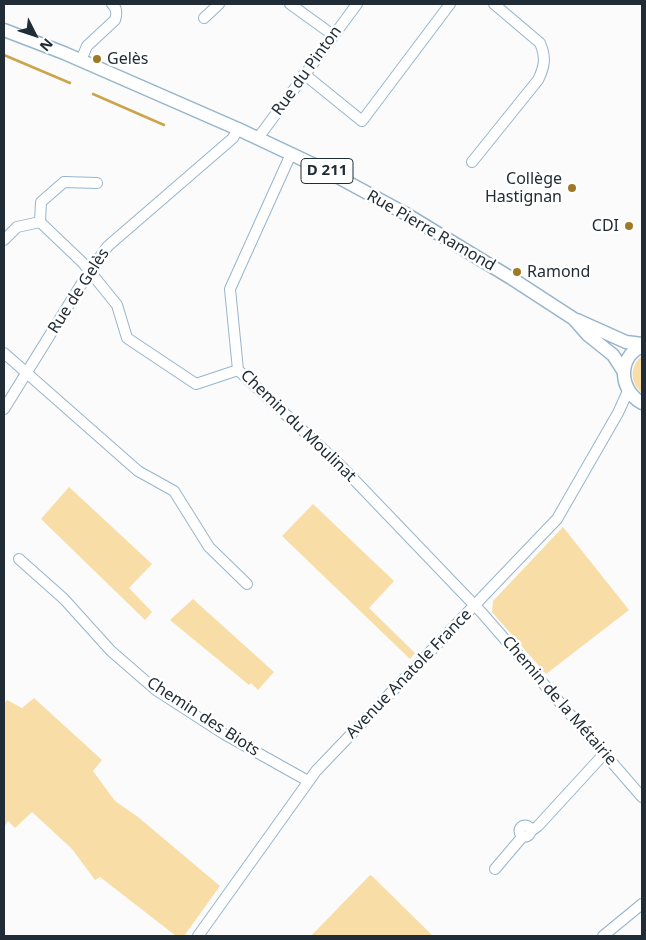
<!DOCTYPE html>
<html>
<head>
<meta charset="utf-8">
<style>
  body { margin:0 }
  #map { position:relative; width:646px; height:940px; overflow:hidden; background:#fbfbfb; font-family:"Noto Sans",sans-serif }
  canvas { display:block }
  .frame { position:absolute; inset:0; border:5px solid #212d36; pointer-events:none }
  .north { position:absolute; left:10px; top:10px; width:50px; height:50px; -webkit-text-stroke:4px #fff; paint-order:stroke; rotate:131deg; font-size:14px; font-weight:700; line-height:20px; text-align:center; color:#212d36 }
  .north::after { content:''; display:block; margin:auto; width:18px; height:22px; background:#212d36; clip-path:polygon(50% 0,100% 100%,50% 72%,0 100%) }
</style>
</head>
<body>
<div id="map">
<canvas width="646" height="940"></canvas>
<div class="frame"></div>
<div class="north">N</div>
</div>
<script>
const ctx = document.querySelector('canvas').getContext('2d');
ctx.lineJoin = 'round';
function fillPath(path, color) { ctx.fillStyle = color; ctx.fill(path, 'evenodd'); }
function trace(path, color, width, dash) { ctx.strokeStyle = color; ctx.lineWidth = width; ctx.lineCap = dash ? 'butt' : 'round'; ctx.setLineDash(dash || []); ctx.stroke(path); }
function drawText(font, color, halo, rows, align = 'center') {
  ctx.font = font + ' "Noto Sans",sans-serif'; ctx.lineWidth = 5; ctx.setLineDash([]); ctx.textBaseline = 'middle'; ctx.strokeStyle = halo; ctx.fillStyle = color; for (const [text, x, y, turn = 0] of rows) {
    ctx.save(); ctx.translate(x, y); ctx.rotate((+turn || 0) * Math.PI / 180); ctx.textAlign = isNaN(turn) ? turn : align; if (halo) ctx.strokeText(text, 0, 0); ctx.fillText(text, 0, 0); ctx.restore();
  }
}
fillPath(new Path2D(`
  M642 356V393C630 382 629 367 642 356Z
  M69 487 152 564 129 588 152 612 145 620 41 519Z
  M313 504 394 581 369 608 415 653 410 659 282 536Z
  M563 527 629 610 546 674 492 612 493 601Z
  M193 599 274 672 258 690 251 683 249 685 170 620Z
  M34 698 102 760 93 771 115 801 138 817 220 886 184 936H176L100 877 95 880 72 849 32 812 15 828 8 821 4 827V704L7 700 22 708Z
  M370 875 372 876 433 936H311Z`), '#f9dda6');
trace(new Path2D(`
  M4 55 70 83
  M93 94 164 125`), '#cca44c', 2.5);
const minor = new Path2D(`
  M290 4 333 35
  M204 18 219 4
  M81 60 87 46 115 20C117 14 117 8 112 4
  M304 74 362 121 450 4
  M258 138 357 4
  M291 154 230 289 238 370 341 466 482 613 642 797
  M472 162 538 80C545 66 546 57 540 43L494 4
  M97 183 64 182 41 202 40 222 83 263 117 305 127 338 196 384 238 370
  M4 240 17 227 40 222
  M4 353 138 471 174 491 209 547 247 584
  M4 409 89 272 108 246 233 138 238 129
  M19 559 64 599 111 651 156 690 224 734 308 781
  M519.5 831a5.5 5.5 0 1 1 11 0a5.5 5.5 0 1 1-11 0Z
  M531 831 538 826 604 754
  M495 869 523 836
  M198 936 316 771 557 519 618 413 628 391
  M603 936 642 904`);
const major = new Path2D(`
  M4 30 64 53 238 129 325 170 406 214 511 278 574 319 588 335 613 355 624 372
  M577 320 626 342 642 344
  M642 346C617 358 619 390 642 403`);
trace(minor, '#96b5cc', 12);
trace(major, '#96b5cc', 15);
trace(minor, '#fff', 10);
trace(major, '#fff', 12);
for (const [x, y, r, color] of [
  [97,59,5,"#9e7a26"],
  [572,188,5,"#9e7a26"],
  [629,226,5,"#9e7a26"],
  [517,272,5,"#9e7a26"]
]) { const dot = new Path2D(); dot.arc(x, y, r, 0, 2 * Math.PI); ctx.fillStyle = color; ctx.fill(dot); trace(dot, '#fff', 2); }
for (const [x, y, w] of [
  [327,171,52]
]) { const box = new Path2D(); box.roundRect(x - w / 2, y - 12.5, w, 25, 4); ctx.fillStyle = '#fff'; ctx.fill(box); trace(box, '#212d36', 1); }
drawText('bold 15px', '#212d36', null, [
  ["D 211",327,171]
]);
drawText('16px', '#212d36', '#fff', [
  ["Gelès",107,59],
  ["Collège",562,179,"right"],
  ["Hastignan",562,197,"right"],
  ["CDI",619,226,"right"],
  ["Ramond",527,272]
], 'left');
drawText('16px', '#212d36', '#fff', [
  ["Rue du Pinton",307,71,-54],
  ["Rue Pierre Ramond",431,231,30],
  ["Rue de Gelès",79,291,-57],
  ["Chemin du Moulinat",298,426,44],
  ["Avenue Anatole France",409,674,-46],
  ["Chemin de la Métairie",559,701,49],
  ["Chemin des Biots",203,717,33]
]);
</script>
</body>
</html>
